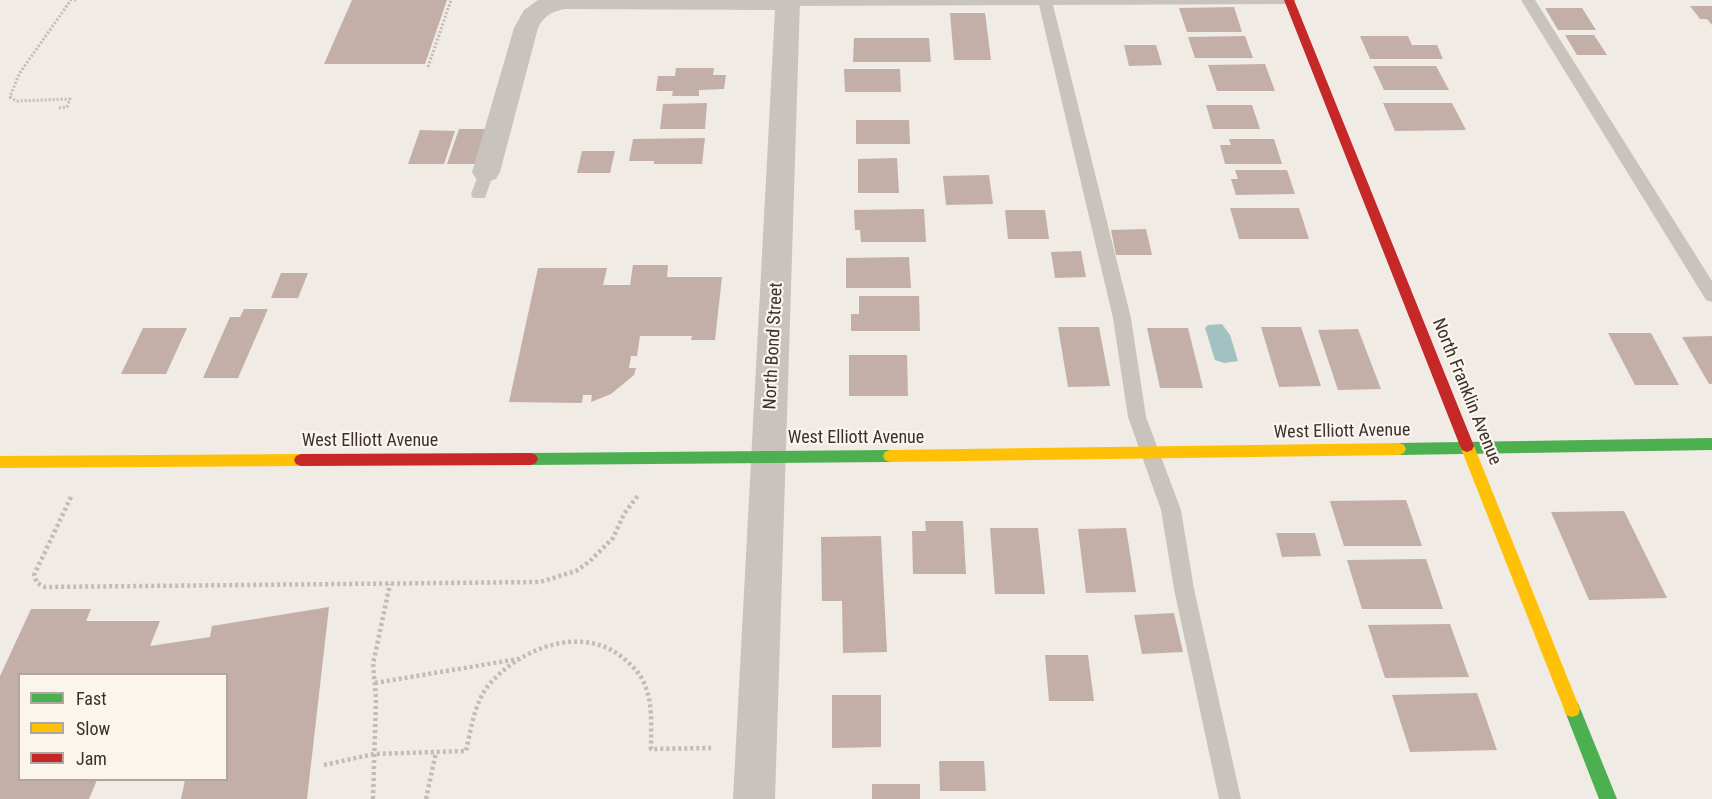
<!DOCTYPE html>
<html>
<head>
<meta charset="utf-8">
<style>
  body { margin:0 }
  #map { position:relative; width:1712px; height:799px; overflow:hidden; background:#f0ebe5; font-family:"Roboto Condensed",sans-serif }
  canvas { display:block }
  .legend { position:absolute; left:18px; top:673px; width:210px; height:108px; box-sizing:border-box; background:#fbf5ee; border:2px solid #aea6a0; margin:0; padding:8px 10px; list-style:none; font-size:18px; color:#3b302b }
  .legend li { display:flex; align-items:center; gap:12px; height:30px }
  .legend b { width:30px; border:2px solid #aea6a0 }
</style>
</head>
<body>
<div id="map">
<canvas width="1712" height="799"></canvas>
<ul class="legend">
<li><b style="height:8px;background:#4caf50"></b>Fast</li>
<li><b style="height:8px;background:#ffc107"></b>Slow</li>
<li><b style="height:8px;background:#c62828"></b>Jam</li>
</ul>
</div>
<script>
const ctx = document.querySelector('canvas').getContext('2d');
ctx.lineJoin = 'round';
function fillPath(path, color) { ctx.fillStyle = color; ctx.fill(path, 'evenodd'); }
function trace(path, color, width, dash) { ctx.strokeStyle = color; ctx.lineWidth = width; ctx.lineCap = dash ? 'butt' : 'round'; ctx.setLineDash(dash || []); ctx.stroke(path); }
function drawText(font, color, halo, rows, align = 'center') {
  ctx.font = font + ' "Roboto Condensed",sans-serif'; ctx.lineWidth = 4.5; ctx.setLineDash([]); ctx.textBaseline = 'middle'; ctx.strokeStyle = halo; ctx.fillStyle = color; for (const [text, x, y, turn = 0] of rows) {
    ctx.save(); ctx.translate(x, y); ctx.rotate((+turn || 0) * Math.PI / 180); ctx.textAlign = isNaN(turn) ? turn : align; if (halo) ctx.strokeText(text, 0, 0); ctx.fillText(text, 0, 0); ctx.restore();
  }
}
fillPath(new Path2D(`
  M1222 324 1230 335 1238 361 1224 363 1215 360 1205 328 1208 325Z`), '#a1c2c1');
fillPath(new Path2D(`
  M352 0H447L425 64H324Z
  M1690 6H1712V25L1707 19H1700Z
  M1234 7 1242 32H1187L1179 8Z
  M1545 8H1582L1596 30H1558Z
  M950 13H985L991 60H954Z
  M1565 35H1594L1607 55H1577Z
  M1245 36 1253 58H1195L1188 37Z
  M1360 36H1408L1412 45H1437L1443 59H1370Z
  M854 38H929L931 62H853Z
  M1124 45H1156L1162 65 1129 66Z
  M1265 64 1275 91H1217L1208 65Z
  M1373 66H1436L1449 90H1384Z
  M676 68H714L713 75H726L724 89 699 90V96H672L673 91H656L658 76H675Z
  M844 69H900L901 92H845Z
  M707 103 705 129H660L663 104Z
  M1383 103H1452L1466 130 1395 131Z
  M1206 105H1252L1260 129H1213Z
  M856 120H909L910 144H856Z
  M459 129H486L475 164H447Z
  M420 130 455 131 444 164H408Z
  M705 138 702 164H654V161H629L633 139Z
  M1229 139H1274L1282 164H1225L1220 145H1231Z
  M582 151H615L610 173H577Z
  M897 158 899 193H858V159Z
  M1235 170H1287L1295 194 1236 195 1231 179H1238Z
  M989 175 993 204 946 205 943 176Z
  M1230 208H1299L1309 239H1239Z
  M924 209 926 242H861L860 230H855L854 210Z
  M1005 210H1045L1049 239H1008Z
  M1146 229 1152 255H1116L1111 230Z
  M1081 251 1086 277 1055 278 1051 252Z
  M909 257 911 288H846V258Z
  M633 265H668L667 277H722L715 340H691L692 336H640L637 356H631L629 368H636L634 375 611 394 591 402 592 395H583L582 403 509 402 538 268H607L603 285H630Z
  M281 273H308L298 298H271Z
  M859 296H919L920 331H851V314H859Z
  M244 309H268L238 378H203L230 317H240Z
  M1058 327H1099L1110 386 1068 387Z
  M1261 327H1301L1321 386 1279 387Z
  M143 328H187L166 374H121Z
  M1147 328H1188L1203 388H1160Z
  M1358 329 1381 389 1338 390 1318 330Z
  M1608 333H1651L1679 385H1635Z
  M1712 336V384H1709L1682 337Z
  M849 355H907L908 396H849Z
  M1406 500 1422 546H1344L1330 501Z
  M1624 511 1667 598 1589 600 1551 512Z
  M925 521H963L966 574H913L912 531H926Z
  M990 528H1038L1045 594H995Z
  M1126 528 1136 592 1086 593 1078 529Z
  M1276 533H1315L1321 556 1282 557Z
  M881 536 887 652 843 653 842 601H822L821 537Z
  M1426 559 1443 609H1362L1347 560Z
  M329 607 307 799H181L185 780H226V674H20V780H97L89 799H0V676L31 609H91L86 621H160L150 646 210 637 212 626Z
  M1174 613 1183 652 1142 654 1134 615Z
  M1450 624 1469 677 1385 678 1368 625Z
  M1045 655H1088L1094 701H1049Z
  M1477 693 1497 750 1410 752 1392 695Z
  M832 695H881V747L832 748Z
  M939 761H984L986 791H940Z
  M872 784H920V799H872Z`), '#c3afa7');
trace(new Path2D(`
  M428 67 451 0
  M59 108 67 107 70 99 16 101 10 97 19 74 71 0H76`), '#c2bbb6', 3, [2, 2]);
trace(new Path2D(`
  M71 497 34 575 37 583 45 587 540 582 576 571 590 561 613 538 624 514 639 494
  M375 683 518 659
  M324 765 374 754 466 751C471 730 474 704 488 686 518 649 581 624 622 657 632 665 640 673 645 685 653 705 651 728 651 749L711 748
  M373 799 376 699 373 664 390 584
  M426 799 436 752`), '#c2bbb6', 4.5, [3, 3]);
fillPath(new Path2D(`
  M783 0H1296L1289 4 1053 5 1131 318 1146 417 1181 510 1194 589 1241 799H1219L1174 589 1161 510 1128 417 1113 318 1039 5 788 6 783 5Z
  M1521 0H1535L1712 281V302L1706 300Z
  M486 166 491 168 494 172 485 198H473L471 194 481 168Z`), '#c9c3be');
fillPath(new Path2D(`
  M538 0H800L775 799H733L775 10 565 9C552 11 544 16 538 28L500 172 496 179 486 182 476 179 472 172 514 28 524 10Z`), '#c9c3be');
fillPath(new Path2D(`
  M1712 438V450L1399 455 1394 453 1392 449 1394 445 1399 443Z
  M890 450 895 452 897 456 895 460 890 462 531 465 526 463 524 459 526 455 531 453Z
  M1572 701 1578 703 1617 799H1599L1564 709 1566 703Z`), '#4caf50');
fillPath(new Path2D(`
  M1467 440 1472 442 1474 446 1580 709 1578 715 1572 717 1566 715 1564 709 1460 446 1462 442Z
  M1399 443 1404 445 1406 449 1404 453 1399 455 890 462 885 460 883 456 885 452 890 450Z
  M301 454 306 456 308 460 306 464 301 466 0 468V456Z`), '#ffc107');
fillPath(new Path2D(`
  M1284 0H1294L1474 446 1472 450 1467 452 1462 450 1460 446Z
  M531 453 536 455 538 459 536 463 531 465 301 466 296 464 294 460 296 456 301 454Z`), '#c62828');
drawText('18px', '#3b302b', '#fbf5ee', [
  ["North Bond Street",774,346,-87],
  ["North Franklin Avenue",1466,392,68],
  ["West Elliott Avenue",1342,432,-1],
  ["West Elliott Avenue",856,438],
  ["West Elliott Avenue",370,441]
]);
</script>
</body>
</html>
